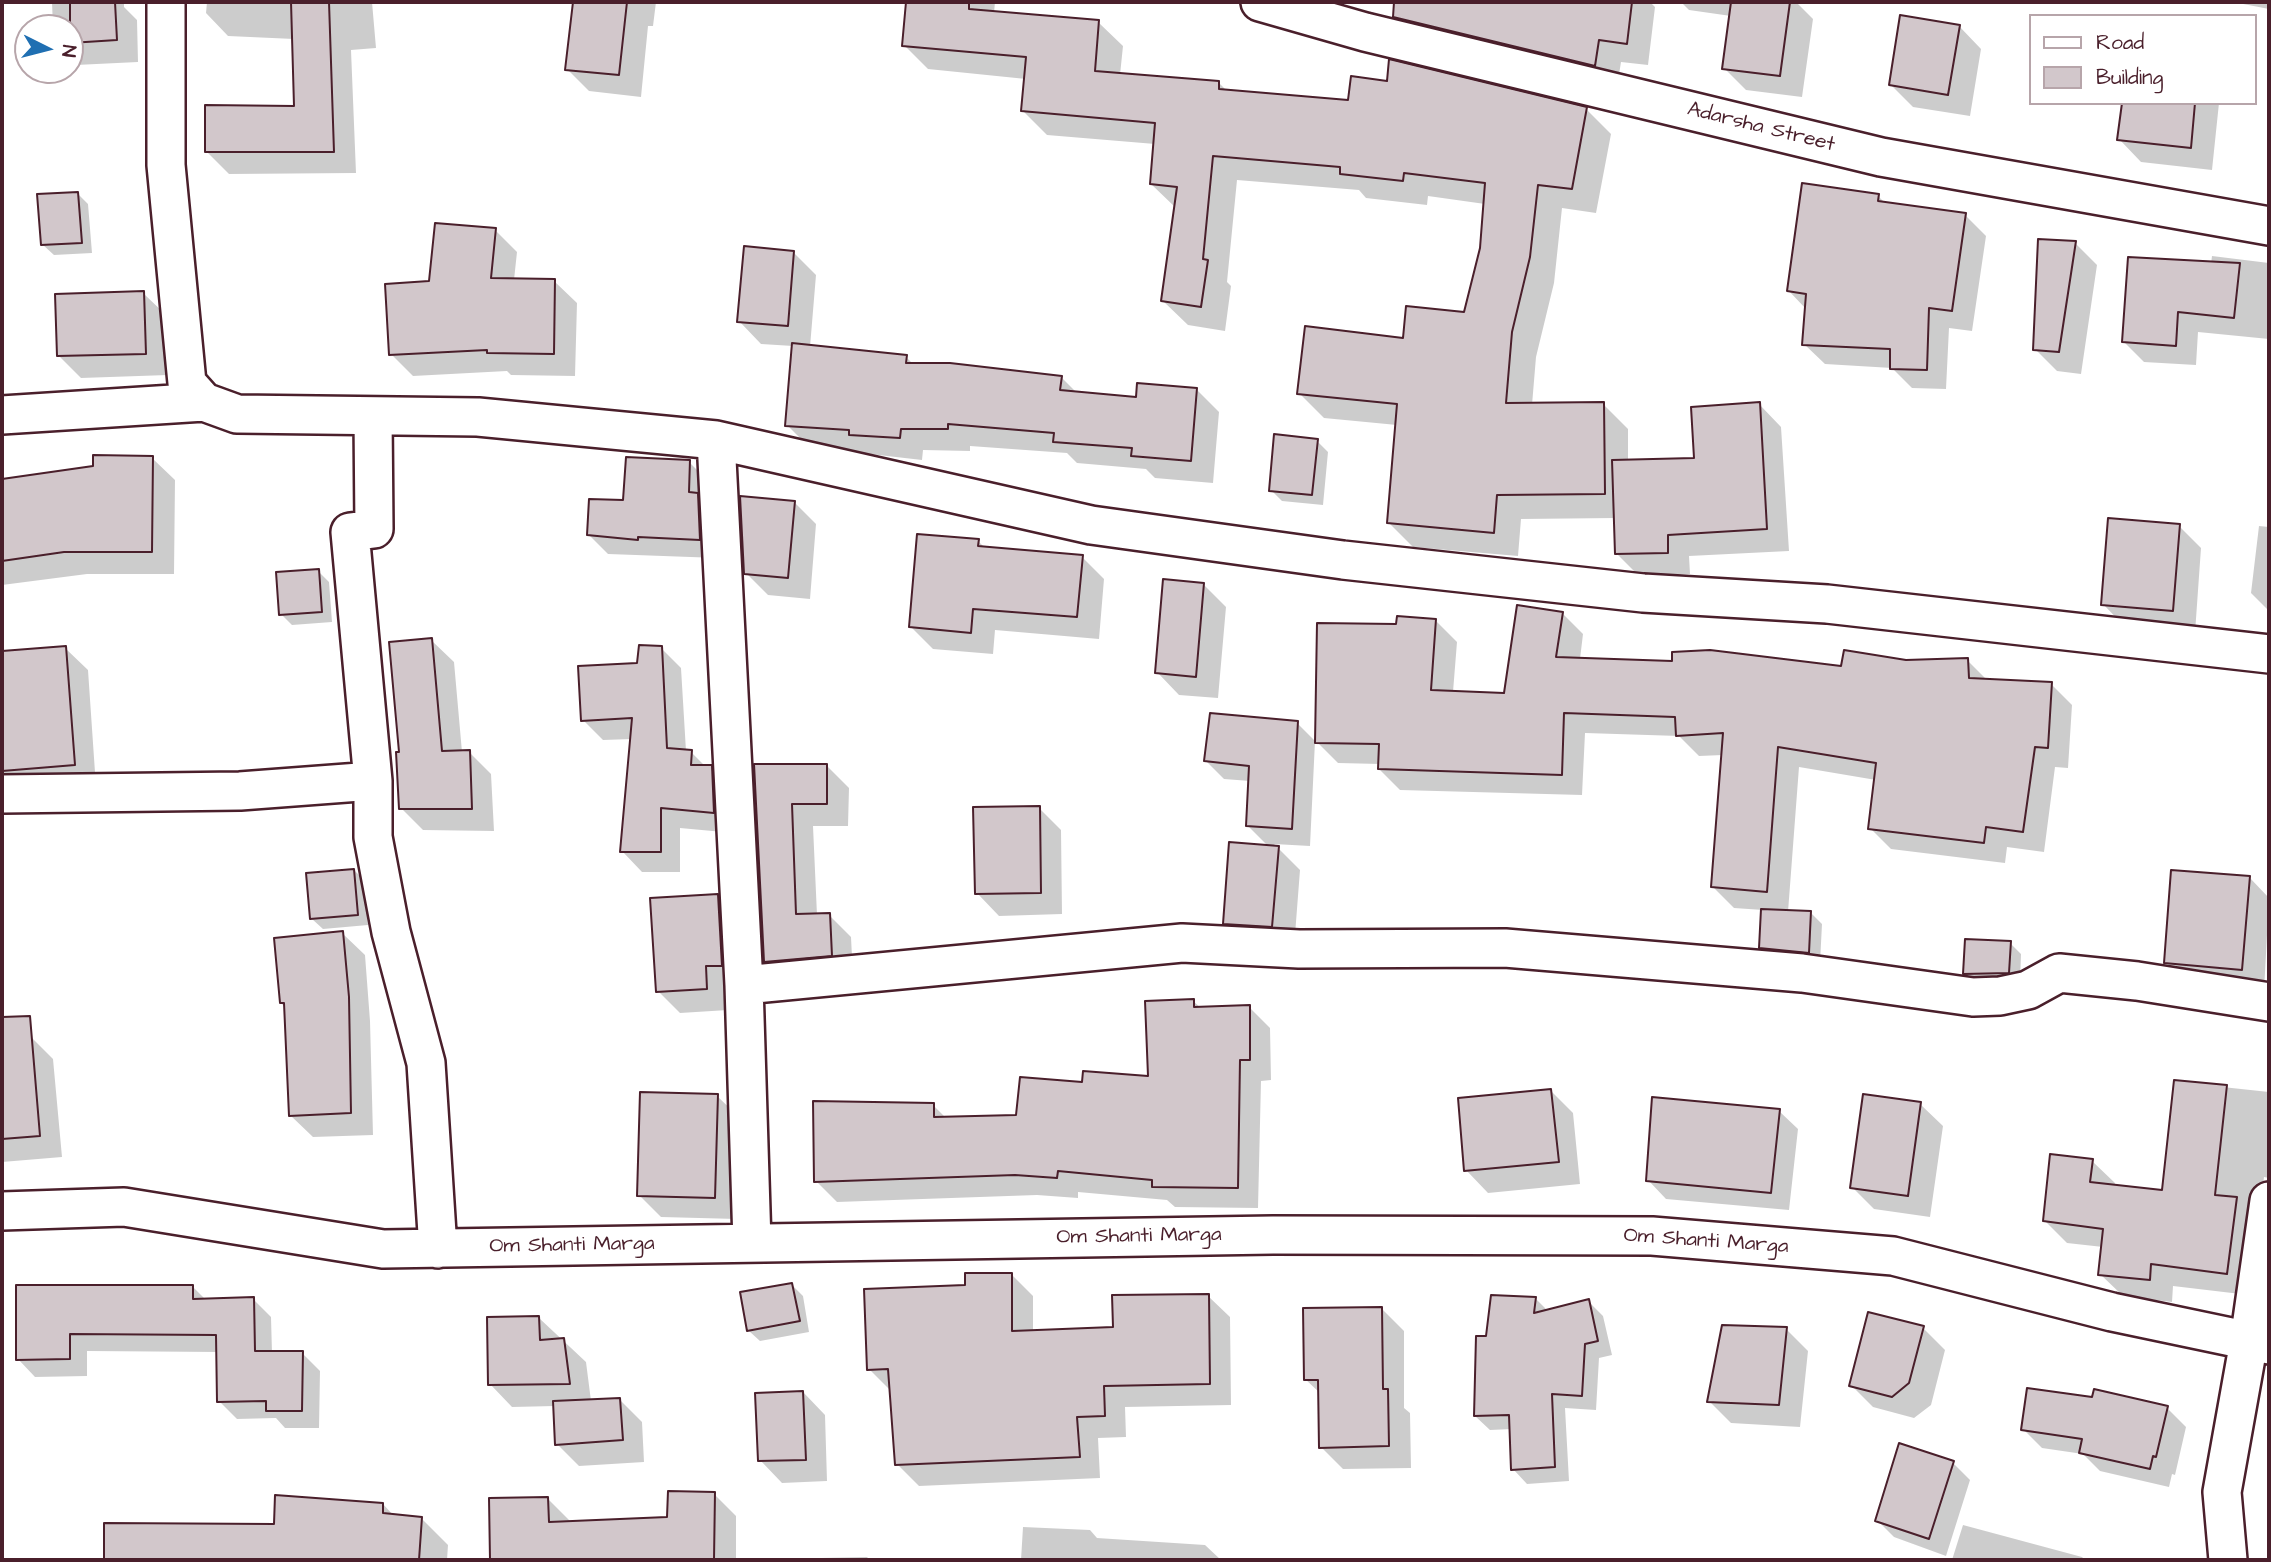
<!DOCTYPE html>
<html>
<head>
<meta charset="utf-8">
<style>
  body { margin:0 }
  #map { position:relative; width:2271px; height:1562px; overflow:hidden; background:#fff; font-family:"Architects Daughter",sans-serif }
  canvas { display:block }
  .frame { position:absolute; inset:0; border:4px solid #4a1f2b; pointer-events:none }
  .legend { position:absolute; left:2029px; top:14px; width:228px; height:91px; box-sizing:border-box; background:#fff; border:2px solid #b7a5aa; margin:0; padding:9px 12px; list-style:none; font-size:21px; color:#4a1f2b }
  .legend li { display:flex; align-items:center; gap:14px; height:35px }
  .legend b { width:35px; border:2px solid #b7a5aa }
  .north { position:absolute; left:14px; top:14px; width:70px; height:70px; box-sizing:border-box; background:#fff; border:2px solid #b7a5aa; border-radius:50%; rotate:96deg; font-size:19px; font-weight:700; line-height:28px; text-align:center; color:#4a1f2b }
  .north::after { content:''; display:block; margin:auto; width:24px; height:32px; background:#1f6fb2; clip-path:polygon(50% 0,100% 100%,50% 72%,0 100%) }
</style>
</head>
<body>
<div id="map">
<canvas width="2271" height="1562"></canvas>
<div class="frame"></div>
<ul class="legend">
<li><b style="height:9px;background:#fff"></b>Road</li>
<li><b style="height:19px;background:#d2c7cb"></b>Building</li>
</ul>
<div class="north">N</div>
</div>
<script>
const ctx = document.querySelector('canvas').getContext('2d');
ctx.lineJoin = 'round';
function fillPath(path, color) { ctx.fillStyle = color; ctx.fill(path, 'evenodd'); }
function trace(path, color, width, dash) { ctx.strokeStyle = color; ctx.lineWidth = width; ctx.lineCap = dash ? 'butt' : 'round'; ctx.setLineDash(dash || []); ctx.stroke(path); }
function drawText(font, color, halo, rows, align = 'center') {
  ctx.font = font + ' "Architects Daughter",sans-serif'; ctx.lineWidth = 6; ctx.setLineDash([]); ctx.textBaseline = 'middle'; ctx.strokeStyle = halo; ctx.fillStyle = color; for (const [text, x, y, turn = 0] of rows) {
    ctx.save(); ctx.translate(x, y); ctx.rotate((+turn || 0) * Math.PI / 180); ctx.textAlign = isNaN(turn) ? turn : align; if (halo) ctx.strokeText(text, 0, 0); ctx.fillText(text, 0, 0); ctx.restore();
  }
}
fillPath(new Path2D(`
  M52 2H124V7L137 20 138 62 76 65 70 59V28H53Z
  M207 2H372L376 48 351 50 356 173 229 174 207 152 296 108 294 39 228 36 206 13Z
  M584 2H656L653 26H648L641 97 589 91 567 69 583 22Z
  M907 2H995L994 13 1098 22 1123 46 1120 75 1219 83 1227 91 1350 102 1586 109 1611 134 1596 213 1562 208 1554 283 1536 357 1532 405 1603 404 1628 429V461L1696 459 1759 404 1781 427 1789 551 1689 556 1690 574 1639 576 1616 553V518L1521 519 1518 556 1413 547 1388 522 1397 425 1324 418 1299 393 1466 314 1482 248 1485 204 1428 196 1427 205 1366 198 1359 190 1237 180 1227 282 1231 286 1225 331 1188 325 1163 301 1176 208 1151 184 1155 144 1047 135 1023 111 1026 79 928 69 904 45Z
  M1396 2H1650L1655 7 1648 65 1621 62 1617 87 1417 39 1395 16Z
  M1681 2H1796L1813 19 1802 97 1746 90 1724 68 1731 16 1689 10Z
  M2237 2H2269V9L2238 3Z
  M1959 26 1981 49 1970 116 1913 107 1891 85Z
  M2123 103H2219L2212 170 2141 162 2119 139Z
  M77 193 88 204 92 253 54 255 43 245Z
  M1878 196 1886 204 1965 215 1986 236 1972 331 1949 328 1946 389 1912 388 1892 368 1825 364 1804 344 1806 309 1788 290Z
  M495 230 517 252 514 280 554 281 577 303 575 376 511 375 507 371 413 376 391 354 431 283Z
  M2075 243 2097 265 2081 374 2057 371 2035 349Z
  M793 252 816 275 810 347 906 357 914 365 1061 377 1077 393 1138 399 1197 390 1219 412 1213 483 1155 478 1146 469 1077 463 1067 453 970 446V451L923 450 922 460 809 447 787 425 793 346 761 344 739 321Z
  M2212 256 2269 263V339L2198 332 2196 365 2144 362 2123 341 2211 264Z
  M143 293 166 315 168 375 81 378 59 356Z
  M1317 441 1328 452 1323 505 1282 501 1271 490Z
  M152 458 175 480 174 574H87L2 585V480Z
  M689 462 708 481 718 558 608 554 589 535 625 502Z
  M794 502 816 524 810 599 768 595 746 573Z
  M2179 526 2201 548 2195 633 2125 627 2103 604Z
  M2259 526 2269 527V611L2251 593Z
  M978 541 986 549 1082 557 1104 579 1099 639 995 630 993 654 933 649 911 627Z
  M318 571 329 582 332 622 292 625 281 614Z
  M1203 584 1226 607 1218 698 1179 695 1157 672Z
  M1562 613 1583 634 1580 659 1843 668 1967 660 1988 681 2051 684 2072 705 2068 768 2055 767 2044 852 2007 847 2005 863 1891 849 1870 828 1876 780 1799 767 1788 912 1811 913 1822 924 1820 963 1771 959 1761 948 1763 910 1734 908 1713 887 1723 755 1699 756 1679 736 1585 733 1582 795 1400 790 1379 769 1380 764 1338 763 1317 742 1398 626 1436 621 1457 642 1453 692 1505 695Z
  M431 640 454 662 462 752H469L491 774 494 831 423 830 401 808V754Z
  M65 648 88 670 96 787 2 784V653Z
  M661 648 681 668 686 751 691 752 706 767H711L731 787 734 833 680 828V872H642L622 851 632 739 603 740 583 720Z
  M1297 723 1315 741 1310 846 1274 844 1300 870 1294 948 1247 946 1225 923 1269 847 1247 825 1250 781 1224 779 1206 761Z
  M826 765 849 788 848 826H813L817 915H829L851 937 853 977 788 983 766 961 756 766Z
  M1039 808 1061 830 1062 914 999 916 977 893Z
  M354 870 365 881 368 925 323 929 312 919Z
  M2250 878 2269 898 2264 991 2188 985 2166 962Z
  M718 896 740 918 728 1010 680 1013 658 991Z
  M342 933 365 955 370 1021 373 1135 313 1137 290 1115 286 1008 281 1003Z
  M2010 943 2021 954 2020 983 1976 985 1965 974Z
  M1193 1001 1201 1008 1249 1007 1270 1028 1271 1080 1261 1081 1258 1208 1175 1207 1167 1200 1078 1192V1198L1037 1195 837 1202 816 1181 933 1105 947 1119 1018 1117 1083 1084 1150 1078Z
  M31 1037 53 1059 62 1157 2 1162V1039Z
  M2176 1082 2269 1092V1178L2264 1177 2249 1295 2173 1286 2172 1302 2123 1296 2100 1274 2103 1247 2067 1243 2045 1221 2092 1161 2115 1183 2114 1187 2164 1192Z
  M1551 1091 1573 1113 1580 1184 1488 1193 1466 1170Z
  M717 1096 740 1118 737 1219 661 1217 639 1195Z
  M1920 1104 1943 1126 1930 1217 1874 1209 1852 1187Z
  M1779 1111 1798 1129 1789 1210 1666 1199 1648 1180Z
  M1011 1274 1033 1296V1332L1115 1328 1208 1296 1230 1317 1231 1405 1125 1407 1126 1437 1098 1438 1100 1478 919 1486 897 1464 890 1390 869 1369 967 1287Z
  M792 1285 803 1296 809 1332 760 1341 749 1331 742 1294Z
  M17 1287H193L206 1300 253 1299 271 1317 272 1353H302L320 1371 319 1428H285L276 1418 237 1419 219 1401 218 1352 87 1351V1376L35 1377 18 1359Z
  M1535 1298 1548 1311 1588 1301 1603 1316 1612 1355 1599 1358 1596 1410 1565 1408 1569 1481 1527 1484 1513 1469 1512 1429 1490 1430 1475 1416 1488 1337Z
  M1382 1309 1404 1331V1408L1410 1413 1411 1468 1343 1469 1321 1447 1320 1393 1305 1379Z
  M539 1318 586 1362 591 1401 620 1400 642 1422 644 1462 579 1466 557 1444 555 1406 512 1407 490 1384Z
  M1923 1328 1945 1350 1931 1405 1914 1418 1873 1407 1851 1385Z
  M1786 1329 1808 1351 1800 1427 1731 1423 1709 1401Z
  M803 1392 825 1415 827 1481 782 1483 760 1460Z
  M2167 1408 2186 1427 2175 1475 2172 1474 2169 1487 2100 1471 2083 1454 2042 1448 2023 1429Z
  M1953 1463 1970 1480 1946 1556 1894 1537 1877 1520Z
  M714 1494 736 1516V1560H492L491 1500 548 1499 570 1521 669 1519Z
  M383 1504 394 1516 421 1518 448 1545 447 1560H106V1525L275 1526Z
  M1963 1525 2082 1557 2085 1560H1952Z
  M1023 1527 1090 1530 1097 1538 1205 1545 1221 1560H1021Z
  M867 1557 870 1560H821V1558Z`), '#0003');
const building = new Path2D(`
  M70 2H115L117 40 70 43Z
  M291 2H329L334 152H205V105L294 106Z
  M573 2H627L619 75 565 70Z
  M906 2H969V9L1099 20 1095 71 1219 81V89L1348 100 1351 76 1387 81 1389 59 1587 107 1572 189 1538 185 1530 257 1512 332 1506 403 1604 402 1605 494 1497 495 1494 533 1387 523 1397 404 1297 394 1305 326 1403 338 1406 306 1464 312 1480 248 1485 183 1404 173 1403 181 1340 174V167L1213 156 1203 259 1208 260 1201 307 1161 301 1177 187 1150 184 1155 123 1021 111 1026 57 902 46Z
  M1394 2H1632L1627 44 1599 40 1595 66 1393 17Z
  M1731 2H1790L1780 76 1722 69Z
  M1900 15 1960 25 1948 95 1889 85Z
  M2122 103H2195L2191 148 2117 140Z
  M1802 183 1879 194 1878 201 1966 213 1952 311 1929 308 1927 370 1890 369V349L1802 345 1806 294 1787 291Z
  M78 192 82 243 41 245 37 194Z
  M435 223 496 228 491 278 555 279 554 354 487 353V350L389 355 385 284 429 281Z
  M2038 239 2076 241 2059 352 2033 350Z
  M744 246 794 251 788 326 737 322Z
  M2128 257 2240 263 2234 318 2178 312 2176 346 2122 342Z
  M144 291 146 354 57 356 55 294Z
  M792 343 907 355 906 363H950L1062 376 1060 390 1136 397 1137 383 1197 388 1191 461 1131 456 1132 448 1053 442 1054 433 948 424V429H901L900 438 849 435V430L785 426Z
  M1760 402 1767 529 1668 535V553L1615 554 1612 460 1694 458 1691 407Z
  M1274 434 1318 439 1312 495 1269 491Z
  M93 455 153 456 152 552H64L2 561V479L93 466Z
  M626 457 690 460 689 492 698 493 700 540 638 537V540L587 535 589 499 623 500Z
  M740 496 795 501 788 578 744 574Z
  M2108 518 2180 524 2173 611 2101 605Z
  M917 534 979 539 978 546 1083 555 1077 617 973 609 971 633 909 627Z
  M319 569 322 612 279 615 276 572Z
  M1163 579 1204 583 1196 677 1155 673Z
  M1517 605 1563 612 1556 657 1672 661V652L1710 650 1841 666 1844 650 1906 660 1968 658 1969 678 2052 682 2048 748 2035 747 2023 832 1986 827 1984 843 1868 829 1876 763 1778 747 1767 892 1711 887 1723 733 1676 736 1675 717 1564 713 1562 775 1378 769 1379 744 1315 743 1317 623 1396 624 1397 616 1436 619 1431 690 1504 693Z
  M432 638 442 751 470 750 472 809H399L396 752H399L389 642Z
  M639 645 662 646 667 748 692 750 691 765H712L714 813 661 808V852H620L632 718 581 721 578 666 637 663Z
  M66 646 75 765 2 771V651Z
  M1210 713 1298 721 1292 829 1246 826 1249 766 1204 761Z
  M754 764H827V804H792L796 914 830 913 832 956 764 962Z
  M1040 806 1041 893 975 894 973 807Z
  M1229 842 1279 846 1272 927 1223 924Z
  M354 869 358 915 310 919 306 873Z
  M2171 870 2250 876 2242 970 2164 963Z
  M718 894 722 966H706L707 989 656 992 650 898Z
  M1761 909 1811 911 1809 953 1759 948Z
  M343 931 349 997 351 1113 289 1116 284 1003H280L274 938Z
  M1965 939 2011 941 2009 973 1963 974Z
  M1194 999V1007L1250 1005V1060H1240L1238 1188 1152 1187V1180L1058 1171 1057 1178 1015 1175 814 1182 813 1101 934 1103V1117L1016 1115 1020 1077 1082 1082 1083 1071 1148 1076 1145 1001Z
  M30 1016 40 1136 2 1139V1017Z
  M2174 1080 2227 1085 2215 1195 2237 1197 2227 1274 2151 1264 2150 1280 2098 1275 2103 1229 2043 1221 2050 1154 2093 1159 2090 1182 2162 1190Z
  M1551 1089 1559 1162 1464 1171 1458 1098Z
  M640 1092 718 1094 715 1198 637 1196Z
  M1863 1094 1921 1102 1908 1196 1850 1188Z
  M1652 1097 1780 1109 1771 1193 1646 1181Z
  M965 1273H1012V1331L1113 1327 1112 1295 1209 1294 1210 1384 1104 1386 1105 1416 1077 1417 1080 1457 895 1465 888 1369 867 1370 864 1289 965 1285Z
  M792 1283 800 1321 747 1331 740 1292Z
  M16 1285H193V1299L254 1297 255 1351H303L302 1411H266V1401L217 1402 216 1335 70 1334V1359L16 1360Z
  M1491 1295 1536 1297 1534 1313 1589 1299 1598 1341 1585 1344 1582 1396 1552 1394 1555 1467 1511 1470 1509 1415 1474 1416 1476 1336H1486Z
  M1382 1307 1383 1389H1388L1389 1446 1319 1448 1318 1380H1304L1303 1308Z
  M1868 1312 1924 1326 1909 1383 1892 1397 1849 1386Z
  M539 1316 540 1340 564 1338 570 1384 488 1385 487 1317Z
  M1722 1325 1787 1327 1779 1405 1707 1402Z
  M2027 1388 2092 1397 2094 1389 2168 1406 2156 1457 2153 1456 2150 1469 2079 1453 2082 1439 2021 1430Z
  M803 1391 806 1460 758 1461 755 1393Z
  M620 1398 623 1440 555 1445 553 1401Z
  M1899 1443 1954 1461 1929 1539 1875 1521Z
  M668 1491 715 1492 714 1560H490L489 1498 548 1497 549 1522 667 1517Z
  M275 1495 383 1503V1513L422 1517 419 1560H104V1523L274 1524Z`);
fillPath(building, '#d2c7cb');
trace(building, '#4a1f2b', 2);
const minor = new Path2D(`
  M166 2V165L187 383 204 402 237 414 478 417 716 440 1091 525 1343 560 1643 593 1827 604 2269 654
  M1260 2 1365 32 1881 157 2269 226
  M2 415 204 402
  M716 440 744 985 752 1243
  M373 781 350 532 374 529 373 416
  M2 794 240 791 373 781V837L391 932 426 1063 438 1249
  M744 985 1182 943 1299 949 1505 948 1802 973 1973 997 2000 996 2028 990 2059 973 2137 981 2269 1002
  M2 1211 124 1207 383 1249 1273 1235 1652 1236 1893 1256 2112 1312 2269 1345
  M2228 1560 2222 1492 2249 1341 2269 1201`);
trace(minor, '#4a1f2b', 42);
trace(minor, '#fff', 37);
drawText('21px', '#4a1f2b', '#fff', [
  ["Adarsha Street",1761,128,14],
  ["Om Shanti Marga",1139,1237,-1],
  ["Om Shanti Marga",1706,1242,4],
  ["Om Shanti Marga",572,1246,-1]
]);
</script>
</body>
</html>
